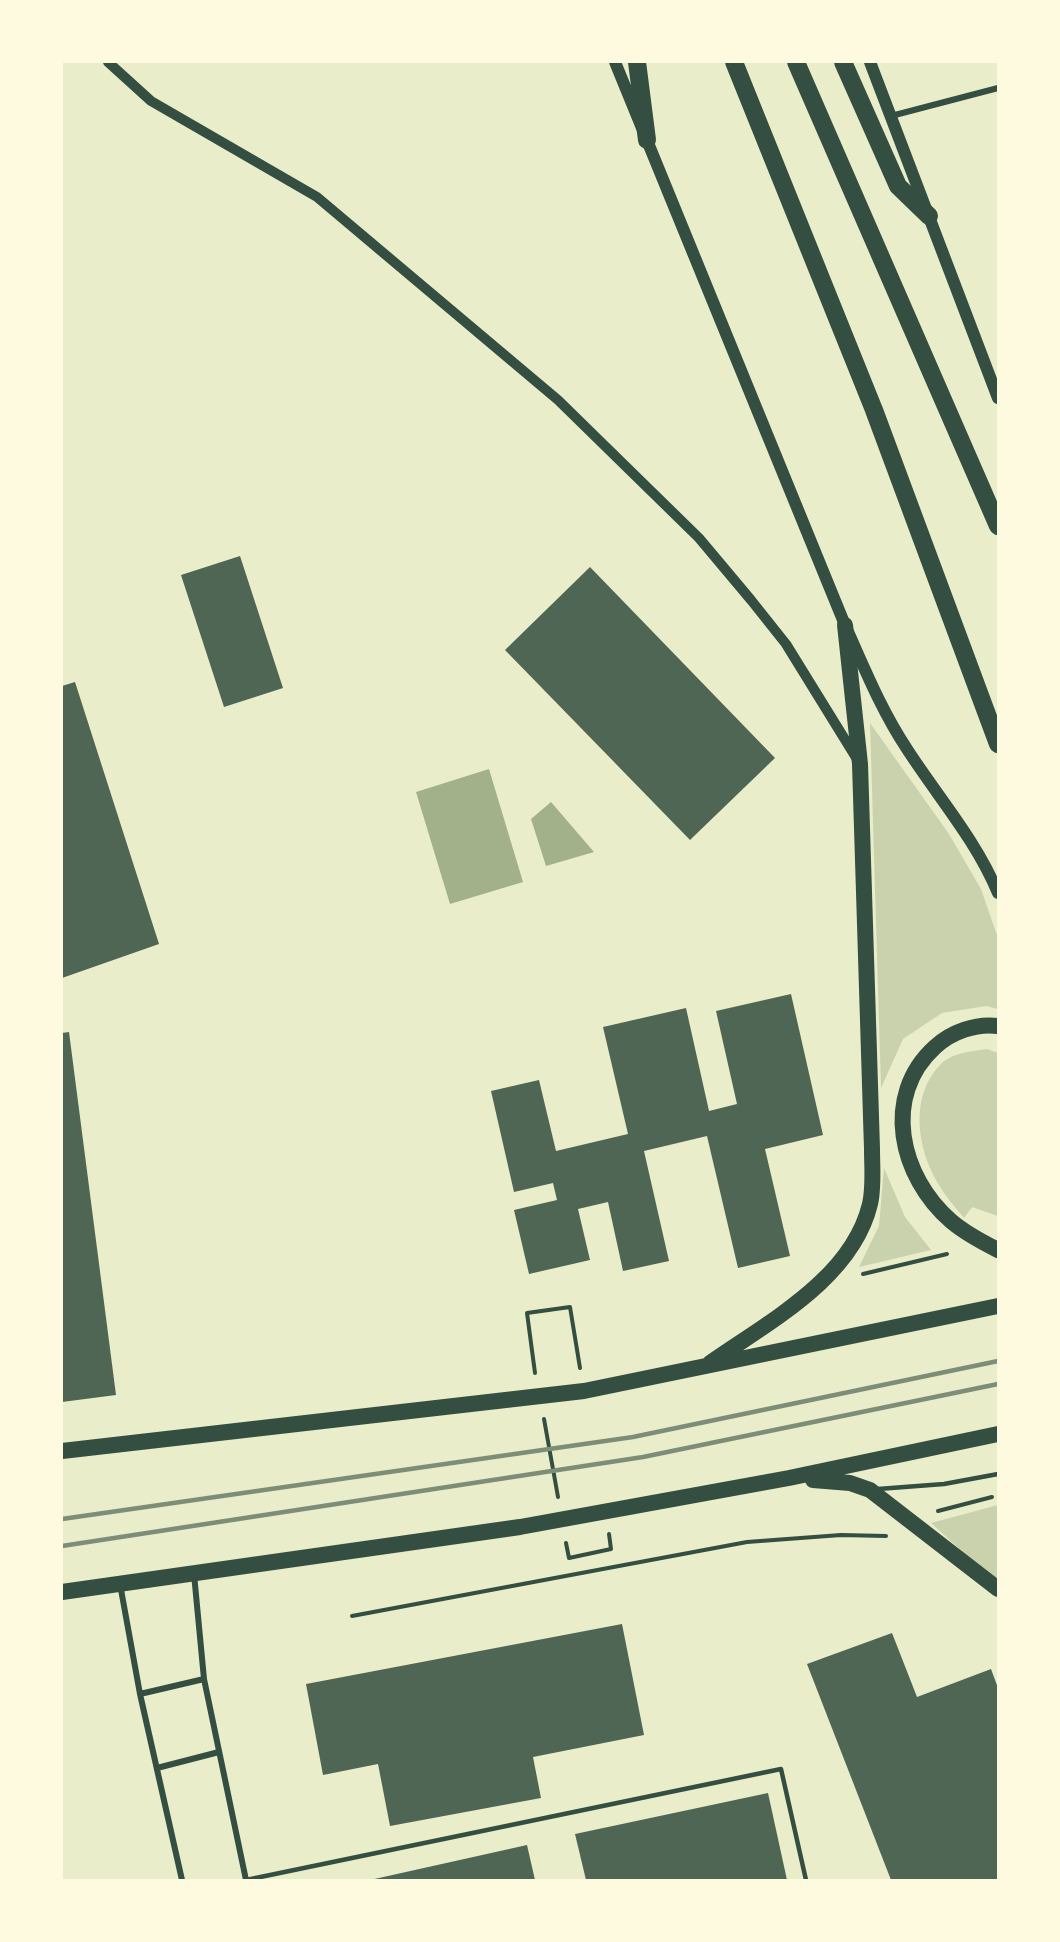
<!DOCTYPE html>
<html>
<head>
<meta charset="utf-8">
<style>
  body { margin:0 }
  #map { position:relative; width:1060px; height:1942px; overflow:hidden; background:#e9edc9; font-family:"Work Sans",sans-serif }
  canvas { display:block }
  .frame { position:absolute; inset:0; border:63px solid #fefae0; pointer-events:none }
</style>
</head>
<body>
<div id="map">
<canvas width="1060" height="1942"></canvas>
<div class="frame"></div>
</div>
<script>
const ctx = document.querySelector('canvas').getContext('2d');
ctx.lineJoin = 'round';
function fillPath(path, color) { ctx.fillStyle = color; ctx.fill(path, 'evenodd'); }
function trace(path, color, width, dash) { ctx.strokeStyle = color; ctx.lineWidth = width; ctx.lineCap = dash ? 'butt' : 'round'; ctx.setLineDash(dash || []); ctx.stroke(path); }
fillPath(new Path2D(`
  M870 723 949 834 981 889 998 938V1009L986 1006 942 1013 903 1039 881 1088Z
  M987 1049 998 1053V1216L972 1207 964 1218C955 1207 946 1197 939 1185 917 1150 909 1097 940 1065 951 1053 972 1051 987 1049Z
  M884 1168 905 1217 931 1250 859 1267 879 1226Z
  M998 1505V1584L931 1523Z`), '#cad2ad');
fillPath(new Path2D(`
  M489 769 523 882 450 904 416 792Z
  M551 802 594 852 546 866 531 819Z`), '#a3b18a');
fillPath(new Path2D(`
  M240 556 283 688 224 707 181 575Z
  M590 567 775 758 690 840 505 650Z
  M75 682 159 944 62 978V686Z
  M791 994 823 1135 765 1149 790 1256 738 1268 707 1136 644 1151 669 1261 623 1271 608 1202 578 1209 590 1260 529 1274 514 1210 557 1200 553 1183 514 1192 491 1091 539 1080 556 1151 628 1134 603 1027 686 1008 709 1111 737 1104 716 1011Z
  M69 1032 116 1395 62 1402V1033Z
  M622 1624 644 1735 533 1757 541 1798 390 1826 378 1764 323 1775 306 1684Z
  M892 1633 917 1697 991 1669 998 1688V1880H891L807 1664Z
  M768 1793 787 1880H586L575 1834Z
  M527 1845 535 1880H370Z`), '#4f6655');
trace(new Path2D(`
  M863 1274 947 1254
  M535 1373 527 1313 570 1307 580 1368
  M544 1419 558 1497
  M938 1511 992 1497
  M566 1543 569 1558 611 1549 609 1534
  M352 1616 747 1542 841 1535 886 1536`), '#344e41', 4);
trace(new Path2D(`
  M878 1489 944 1484 998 1474
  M246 1880 781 1769 806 1880`), '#344e41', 4.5);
trace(new Path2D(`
  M891 116 998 88
  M194 1574 204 1679 246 1880
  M120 1584 140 1694 182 1880
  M140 1694 204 1679
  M157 1768 219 1752`), '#344e41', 6);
trace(new Path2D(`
  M108 62 151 101 317 197 558 400 699 538 751 600 786 644 857 759`), '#344e41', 10);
trace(new Path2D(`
  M615 62 845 625C864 667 881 710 907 749 938 797 976 840 998 893
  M870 62 998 398`), '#344e41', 12);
trace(new Path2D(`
  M998 1026C976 1023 951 1032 935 1047 881 1096 900 1177 951 1221 965 1233 982 1242 998 1250
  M710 1363C768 1322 852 1279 870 1204 874 1187 872 1167 872 1149L860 764 845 625
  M62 1451 584 1391 998 1306
  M813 1480 850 1483 870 1490 998 1589
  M62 1592 520 1527 789 1478 998 1434`), '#344e41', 16);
trace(new Path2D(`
  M637 62 647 140
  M734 62 874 410 998 744
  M796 62 998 526
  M843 62 898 186 929 216`), '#344e41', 18);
trace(new Path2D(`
  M62 1519 633 1437 998 1361
  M62 1546 643 1457 998 1384`), '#7c8e77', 4.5);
</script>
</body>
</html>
